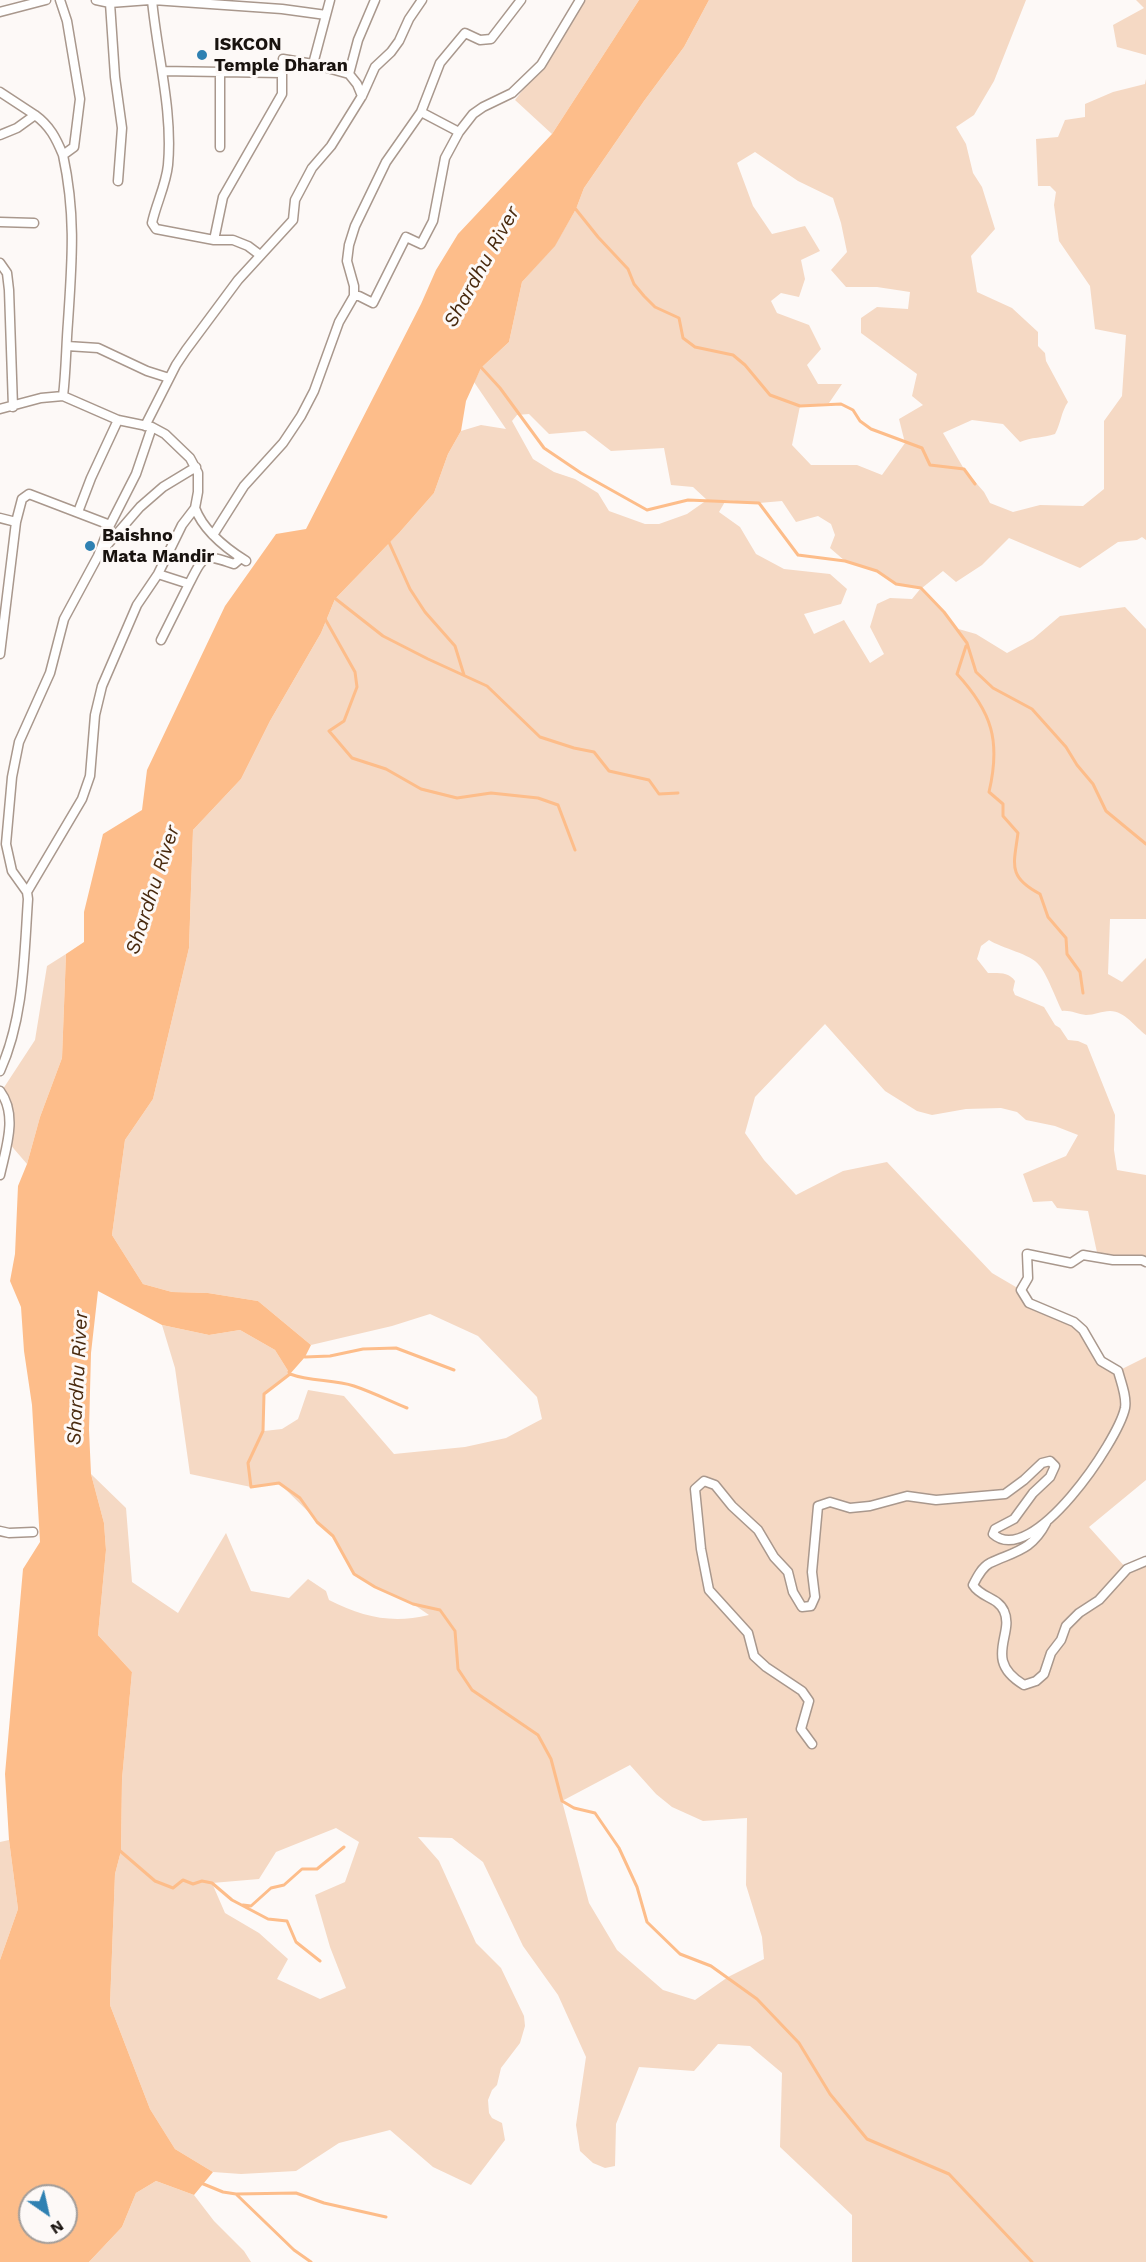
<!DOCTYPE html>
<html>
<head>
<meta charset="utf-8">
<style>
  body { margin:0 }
  #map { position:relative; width:1146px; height:2262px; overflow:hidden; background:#fdf9f7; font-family:"Work Sans",sans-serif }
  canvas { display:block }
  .north { position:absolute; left:18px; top:2184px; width:60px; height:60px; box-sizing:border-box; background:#fdf9f7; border:2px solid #a29d9a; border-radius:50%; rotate:146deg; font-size:16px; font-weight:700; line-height:24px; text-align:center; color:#19130f }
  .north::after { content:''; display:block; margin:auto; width:21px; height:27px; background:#2f81b2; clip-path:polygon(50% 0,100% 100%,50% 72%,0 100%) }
</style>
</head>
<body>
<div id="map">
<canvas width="1146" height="2262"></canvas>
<div class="north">N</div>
</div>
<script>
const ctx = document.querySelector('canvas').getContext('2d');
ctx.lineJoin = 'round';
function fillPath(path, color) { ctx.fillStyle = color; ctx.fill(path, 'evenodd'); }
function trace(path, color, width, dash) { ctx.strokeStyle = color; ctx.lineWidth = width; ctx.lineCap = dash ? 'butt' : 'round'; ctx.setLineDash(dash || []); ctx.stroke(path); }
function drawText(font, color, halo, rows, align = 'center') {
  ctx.font = font + ' "Work Sans",sans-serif'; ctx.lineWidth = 6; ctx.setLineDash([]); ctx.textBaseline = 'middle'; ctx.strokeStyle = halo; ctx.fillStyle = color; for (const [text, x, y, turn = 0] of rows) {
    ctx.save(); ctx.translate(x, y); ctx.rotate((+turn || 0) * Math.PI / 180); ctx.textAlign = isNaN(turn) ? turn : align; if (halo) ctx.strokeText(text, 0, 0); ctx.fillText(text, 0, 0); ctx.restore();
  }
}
fillPath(new Path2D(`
  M584 0H639L552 134 515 100 547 59Z
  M709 0H1026L994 81 974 115 956 127 966 144 973 173 982 187 995 229 971 256 977 292 1012 308 1038 332V346L1045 353 1046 361 1068 402C1061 412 1061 423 1055 434 1043 438 1031 437 1020 442L1003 424 972 420 943 433 964 469 984 492 990 503 1013 512 1040 505 1083 506 1104 489V421L1122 396 1126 335 1095 329 1090 286 1059 241 1054 205 1056 192 1050 186H1038L1036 139 1058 137 1065 120 1085 117V104L1113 92 1145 84 1146 79V540L1142 537 1137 540 1118 542 1080 568 1009 538 982 565 956 582 943 571 922 588 944 612 955 628 976 634 1007 653 1033 639 1060 616 1125 607 1146 629V919H1110L1108 974 1122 982 1146 958V1035C1135 1027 1125 1011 1110 1011 1102 1011 1094 1015 1086 1015 1077 1014 1070 1010 1062 1011 1056 999 1047 974 1039 965 1031 954 1001 948 989 940L981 946 977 959 988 973C999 973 1009 972 1015 981L1013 990 1015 995 1044 1007 1055 1025 1060 1028 1068 1040 1078 1041 1087 1045 1115 1115 1114 1150 1117 1170 1146 1175V1262L1098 1257 1088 1211 1057 1208 1052 1201 1033 1202 1023 1174 1066 1156 1078 1135 1055 1126 1026 1120 1017 1112 1001 1108 966 1109 932 1115 917 1111 885 1091 825 1024 755 1097 745 1133 764 1160 796 1195 843 1171 887 1162 992 1273 1021 1290 1029 1303 1074 1322 1101 1361 1118 1371 1146 1357V1480L1089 1527 1127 1569 1146 1561V2262H852V2215L780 2147 782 2073 750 2046 718 2044 694 2071 639 2067 616 2124 615 2166 605 2168 593 2163 580 2151 576 2125 586 2057 558 1995 523 1946 483 1862 452 1838 418 1837 439 1861 476 1943 501 1968 524 2016 525 2026 520 2043 501 2068 497 2085 492 2090 488 2100 489 2113 492 2118 502 2123 505 2140 471 2185 433 2167 390 2130 339 2143 296 2171 241 2174 213 2172 175 2149 150 2109 110 2005 115 1874 121 1851 122 1779 132 1672 98 1635 106 1550 104 1523 91 1474 126 1508 132 1582 178 1613 226 1533 251 1591 289 1598 308 1579 326 1591 329 1600C363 1617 391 1624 429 1615L413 1604 375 1587 354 1574 333 1536 279 1483 251 1487 190 1474 175 1368 162 1325 209 1335 240 1330 275 1350 290 1374 264 1394V1431L282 1429 298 1419 308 1390 344 1396 394 1454 465 1447 506 1438 542 1419 537 1397 478 1336 430 1314 392 1326 311 1345 258 1301 208 1293 172 1292 143 1284 112 1235 125 1140 153 1099 189 948 193 830 241 779 270 721 321 633 335 599 399 533 434 493 448 454 461 431 481 425 506 429 474 382 481 368 509 342 522 282 555 245 576 209 584 188 644 101 684 47ZM755 152 798 181 833 198 841 223 847 252 831 270 846 287H877L910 292 908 309 877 307 861 318V333L917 374 912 396 923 405 899 419 905 443 882 475 857 465H811L792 445 800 406 829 403 842 384H818L807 365 821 349 809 325 777 313 771 301 781 293 799 297 805 279 801 260 820 251 805 226 772 234 753 206 737 163ZM529 414 549 434 585 431 611 451 664 448 671 485 693 487 707 500 687 514 659 524H645L609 511 598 493 575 479 554 472 533 459 512 421 517 415ZM726 500 759 503 782 501 796 522 818 516 831 524 835 535 830 548 845 561 877 571 896 584 921 588 912 599 890 598 877 604 870 627 884 654 870 663 844 620 814 634 804 614 841 604 847 589 830 574 784 569 756 554 740 527 719 512ZM630 1765 656 1794 672 1807 703 1821 747 1818 746 1885 762 1937 764 1959 728 1977 695 2000 663 1990 617 1950 589 1903 562 1801ZM336 1828 359 1842 345 1882 315 1895 330 1947 346 1988 320 1999 277 1979 288 1959 259 1933 225 1913 212 1883 259 1879 276 1852Z
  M1136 0H1146V55L1117 47 1113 25 1144 8Z
  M66 954 62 1058 40 1117 27 1164 8 1142 9 1119 1 1092 35 1040 47 966Z
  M9 1840 18 1909 0 1960V1842Z
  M156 2181 194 2195 214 2221 244 2251 251 2262H89L122 2227 136 2193Z`), '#f5d9c4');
fillPath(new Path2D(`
  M639 0H709L684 47 644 101 584 188 576 209 555 246 522 282 509 342 481 368 466 401 461 431 448 454 434 493 399 533 335 599 321 633 270 721 241 779 193 830 189 948 153 1099 125 1140 112 1235 143 1284 172 1292 208 1293 258 1301 311 1345 305 1357 290 1374 275 1350 240 1330 209 1335 162 1325 98 1291 91 1353 89 1430 91 1474 104 1523 106 1550 98 1635 132 1672 122 1779 121 1851 115 1874 110 2005 150 2109 175 2149 213 2172 194 2195 156 2181 136 2193 122 2227 89 2262H0V1960L18 1909 9 1840 5 1774 23 1569 40 1542 32 1405 24 1351 21 1307 10 1281 15 1254 18 1186 27 1164 40 1117 62 1058 66 954 84 942V912L103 834 142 810 147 770 225 606 276 534 306 529 421 304 436 270 458 234 552 134ZM30 2196H66V2232H30Z`), '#fdbd8a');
trace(new Path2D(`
  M574 207 598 237 628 269 634 284 644 296 655 307 679 318 683 338 695 347 733 355 745 365 770 395 800 406 841 404 853 410 860 421 871 429 922 448 930 465 964 469 975 484
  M479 365 500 388 544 448 581 473 647 510 688 500 759 503 798 555 845 561 877 571 896 584 921 588 944 612 967 643 976 672 993 688 1032 709 1066 747 1077 765 1093 784 1106 811 1146 844
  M388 540 410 589 425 612 455 646 464 675
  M332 596 383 636 428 659 487 686 540 737 574 748 594 752 609 771 649 780 659 794 678 793
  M324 617 355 672 357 687 344 721 329 731 352 758 386 769 421 789 457 798 491 793 538 798 558 805 575 850
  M966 646 957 674C992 712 1001 741 989 792L1003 804V816L1018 833C1014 864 1007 877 1040 894L1048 917 1066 938 1067 954 1080 972 1083 993
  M302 1355 305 1357 330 1356 363 1349 396 1348 454 1370
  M289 1372 290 1374 264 1394 263 1431 248 1463 251 1487 279 1483 300 1498 317 1522 333 1536 354 1574 375 1587 413 1604 440 1610 455 1631 458 1669 472 1690 538 1735 551 1759 562 1801 574 1808 595 1813 619 1848 637 1887 647 1922 680 1954 711 1966 757 1999 799 2043 830 2094 867 2139 949 2174 1032 2262
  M290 1374C311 1382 333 1379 354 1386 372 1392 390 1401 407 1408
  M119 1850 155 1881 173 1888 183 1880 193 1884 202 1881 212 1883 232 1900 268 1919 287 1921 296 1942 320 1961
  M243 1905 251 1906 271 1888 284 1885 302 1869H317L344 1847
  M201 2183 223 2192 236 2194 296 2193 324 2203 386 2217
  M237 2195 294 2250 311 2262`), '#fdbd8a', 3);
const street = new Path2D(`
  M60 0 67 21 80 99 74 147 63 155C76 215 72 261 68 322 66 347 66 372 63 396
  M96 0 110 3 150 0
  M152 0C157 54 173 111 168 165 166 185 156 204 152 223L156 229 214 240H233L248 246 260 255
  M153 0 282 9 326 15
  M330 0 313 64 349 74
  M110 3 115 77 122 128 118 181
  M0 12 46 0
  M162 71 282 73V94L223 197 214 240
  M282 73 283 59 313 64
  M0 92 35 115
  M362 96 357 84 349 74 358 40 375 0
  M421 112 459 132
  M0 135 17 128 35 115C50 126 56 138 63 155
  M220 147V72
  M0 222 34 223
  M0 263 7 273 9 290 13 407
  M354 296H359L373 303 406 237 421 244 433 221 445 158 459 132 473 114 483 107 512 93 541 65 580 0
  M67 346 98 348 147 371 169 378
  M0 409 41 398 63 396 118 420 152 427 165 434 190 458 198 473V492L195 508 182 525 158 574 137 605 102 686 95 715 90 776 82 799 27 892
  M145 426 176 365 186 350 238 280 293 220 295 200 312 168 331 146 362 96 375 67 391 52 399 41 409 19 422 0
  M195 508C203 530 227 549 246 561
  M78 512 91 478 118 420
  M0 518 16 522
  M213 535 244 486 283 443 301 416 314 391 339 322 354 296V286L347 261 349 245 355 226 386 162 421 112 440 63 465 33 480 40 491 39 521 0
  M102 551 140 507 163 487 196 467
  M158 574 189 584C204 555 203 553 234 564L241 558
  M161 640 189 584
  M0 654 16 522 22 499 29 494 110 525
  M0 1071C24 1018 24 957 28 899L27 892 12 871 6 844 12 777 19 742 50 673 64 619 98 556 110 525 136 474 152 427
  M0 1091C18 1115 6 1148 0 1175
  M1046 1523C1032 1550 1016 1551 990 1563 982 1567 977 1577 973 1585 981 1598 998 1597 1004 1611 1015 1634 982 1660 1024 1685L1036 1681 1044 1674 1051 1653 1061 1640 1066 1626 1079 1613 1099 1600 1127 1569 1146 1561
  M0 1531 9 1533 33 1532
  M812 1744 801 1729 809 1701 802 1691 766 1667 754 1656 748 1633 709 1590 701 1549 695 1489 704 1481 715 1485 732 1506 758 1530 774 1557 788 1572 793 1592 802 1607 811 1606 815 1597 812 1572 818 1506 830 1502 850 1508 870 1506 907 1496 936 1500 1005 1494 1024 1480 1042 1463 1050 1461 1055 1466 1050 1477 1033 1493 1014 1519 995 1529 993 1534C1032 1569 1118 1441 1125 1408 1127 1397 1121 1382 1118 1371L1101 1361 1083 1330 1074 1322 1029 1303 1021 1290 1028 1278 1027 1254 1071 1263 1083 1255 1113 1260H1142L1146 1262`);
trace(street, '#a9988d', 11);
trace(street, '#fff', 8);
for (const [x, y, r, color] of [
  [202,55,6,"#2f81b2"],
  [90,546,6,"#2f81b2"]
]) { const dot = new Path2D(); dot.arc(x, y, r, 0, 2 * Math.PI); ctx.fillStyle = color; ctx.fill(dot); trace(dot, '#fdf9f7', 2); }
drawText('bold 18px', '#19130f', '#fdf9f7', [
  ["ISKCON",214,45],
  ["Temple Dharan",214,66],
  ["Baishno",102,536],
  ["Mata Mandir",102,557]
], 'left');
drawText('italic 20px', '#492a0e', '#fdf9f7', [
  ["Shardhu River",482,267,-61],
  ["Shardhu River",153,890,-72],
  ["Shardhu River",78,1378,-87]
]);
</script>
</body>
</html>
